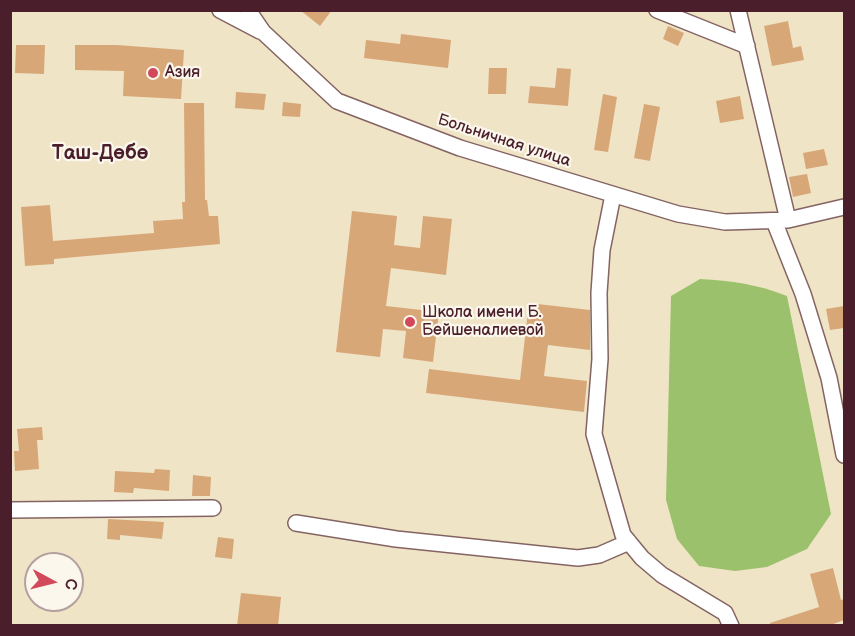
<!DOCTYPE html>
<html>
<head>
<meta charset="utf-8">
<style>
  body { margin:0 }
  #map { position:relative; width:855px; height:636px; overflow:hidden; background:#f0e4c7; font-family:"Balsamiq Sans",sans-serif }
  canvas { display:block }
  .frame { position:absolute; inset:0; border:12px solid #4a1f2b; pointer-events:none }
  .north { position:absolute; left:24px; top:552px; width:60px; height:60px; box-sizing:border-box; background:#fbf7ec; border:2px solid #b4a19f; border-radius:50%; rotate:97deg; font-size:16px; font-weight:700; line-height:24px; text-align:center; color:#4a1f2b }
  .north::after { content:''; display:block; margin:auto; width:21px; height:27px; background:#d1495b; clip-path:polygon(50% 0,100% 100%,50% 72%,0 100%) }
</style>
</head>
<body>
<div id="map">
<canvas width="855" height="636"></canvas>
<div class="frame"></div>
<div class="north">С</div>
</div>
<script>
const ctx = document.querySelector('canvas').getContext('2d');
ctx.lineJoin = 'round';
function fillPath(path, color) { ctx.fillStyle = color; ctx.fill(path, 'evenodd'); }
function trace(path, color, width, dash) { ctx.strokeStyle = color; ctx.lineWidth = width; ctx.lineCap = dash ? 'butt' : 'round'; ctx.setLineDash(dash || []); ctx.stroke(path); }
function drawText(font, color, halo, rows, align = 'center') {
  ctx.font = font + ' "Balsamiq Sans",sans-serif'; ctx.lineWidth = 4.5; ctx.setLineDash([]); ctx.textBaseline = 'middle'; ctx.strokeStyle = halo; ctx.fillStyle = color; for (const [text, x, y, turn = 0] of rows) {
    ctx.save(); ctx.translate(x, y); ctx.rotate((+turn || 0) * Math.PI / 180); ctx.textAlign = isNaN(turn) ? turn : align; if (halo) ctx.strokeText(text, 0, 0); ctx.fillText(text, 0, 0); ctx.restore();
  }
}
fillPath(new Path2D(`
  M700 279C732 281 757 284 787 296L831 514 807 549 767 567 735 571 699 566 677 539 666 500 671 296Z`), '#9cc16c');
fillPath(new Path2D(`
  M300 10H332L320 26Z
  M788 21 793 48 801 46 804 60 772 66 764 26Z
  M668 26 684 33 678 46 663 39Z
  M401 34 451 40 448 68 364 58 366 40 400 44Z
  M16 45H45L44 74 15 73Z
  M75 45H117L184 50 181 99 123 96 124 71 75 70Z
  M489 68H507L506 94H488Z
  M557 68 571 69 568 106 528 103 530 86 555 88Z
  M236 92 266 94 264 110 235 108Z
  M603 94 617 97 608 152 594 150Z
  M740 96 744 119 720 123 716 101Z
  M283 102 301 104 300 117 282 116Z
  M184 103H204L205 200H207L209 216H218L220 244 54 259V264L25 266 21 207 50 205 53 241 154 233 153 221 183 219 182 202H185Z
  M644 104 660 107 650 161 634 158Z
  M824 149 828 165 806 169 803 153Z
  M807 174 811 193 793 197 789 177Z
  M352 211 397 216 394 245 420 248 423 216 452 219 446 275 391 268 386 306 439 312 433 362 403 358 406 331 383 329 380 357 336 352Z
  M529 303 590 310V350L548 345 544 376 587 381 584 412 426 393 429 369 520 380Z
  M844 306V328L830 330 826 309Z
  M42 427 43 440H37L39 469 15 471 14 451H19L17 429Z
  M155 469 170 470 169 491 134 488 133 493 114 492 115 471 154 473Z
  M193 475 211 477 210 496H192Z
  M108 519 164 522 162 539 120 535V540L107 539Z
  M218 537 234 539 232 559 215 557Z
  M833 568 841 600 844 599V620L828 626H770V623L819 607 810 574Z
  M241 593 281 597 278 626H237Z`), '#d8a778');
const minor = new Path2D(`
  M220 10 260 31
  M248 10 263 32 337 101 460 148 678 214 725 222 788 220 844 207
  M657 10 747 46
  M738 10 788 220
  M613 195 602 250 599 293 600 359 594 434 623 535 642 558 662 575 725 613 731 626
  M774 221 803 294 829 378 844 455
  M10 510 213 508
  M296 523 396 539 578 558 599 555 629 542`);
trace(minor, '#846462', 18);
trace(minor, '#fff', 15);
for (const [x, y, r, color] of [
  [153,73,6,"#d1495b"],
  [410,322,6,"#d1495b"]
]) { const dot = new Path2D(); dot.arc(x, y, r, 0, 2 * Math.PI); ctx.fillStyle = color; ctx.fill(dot); trace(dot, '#fbf7ec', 2); }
drawText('16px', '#4a1f2b', '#fbf7ec', [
  ["Азия",165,73],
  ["Школа имени Б.",422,313],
  ["Бейшеналиевой",422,331]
], 'left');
drawText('16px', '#4a1f2b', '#fbf7ec', [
  ["Больничная улица",504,141,18]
]);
drawText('bold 20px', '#4a1f2b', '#fbf7ec', [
  ["Таш-Дөбө",100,154]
]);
</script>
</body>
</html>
